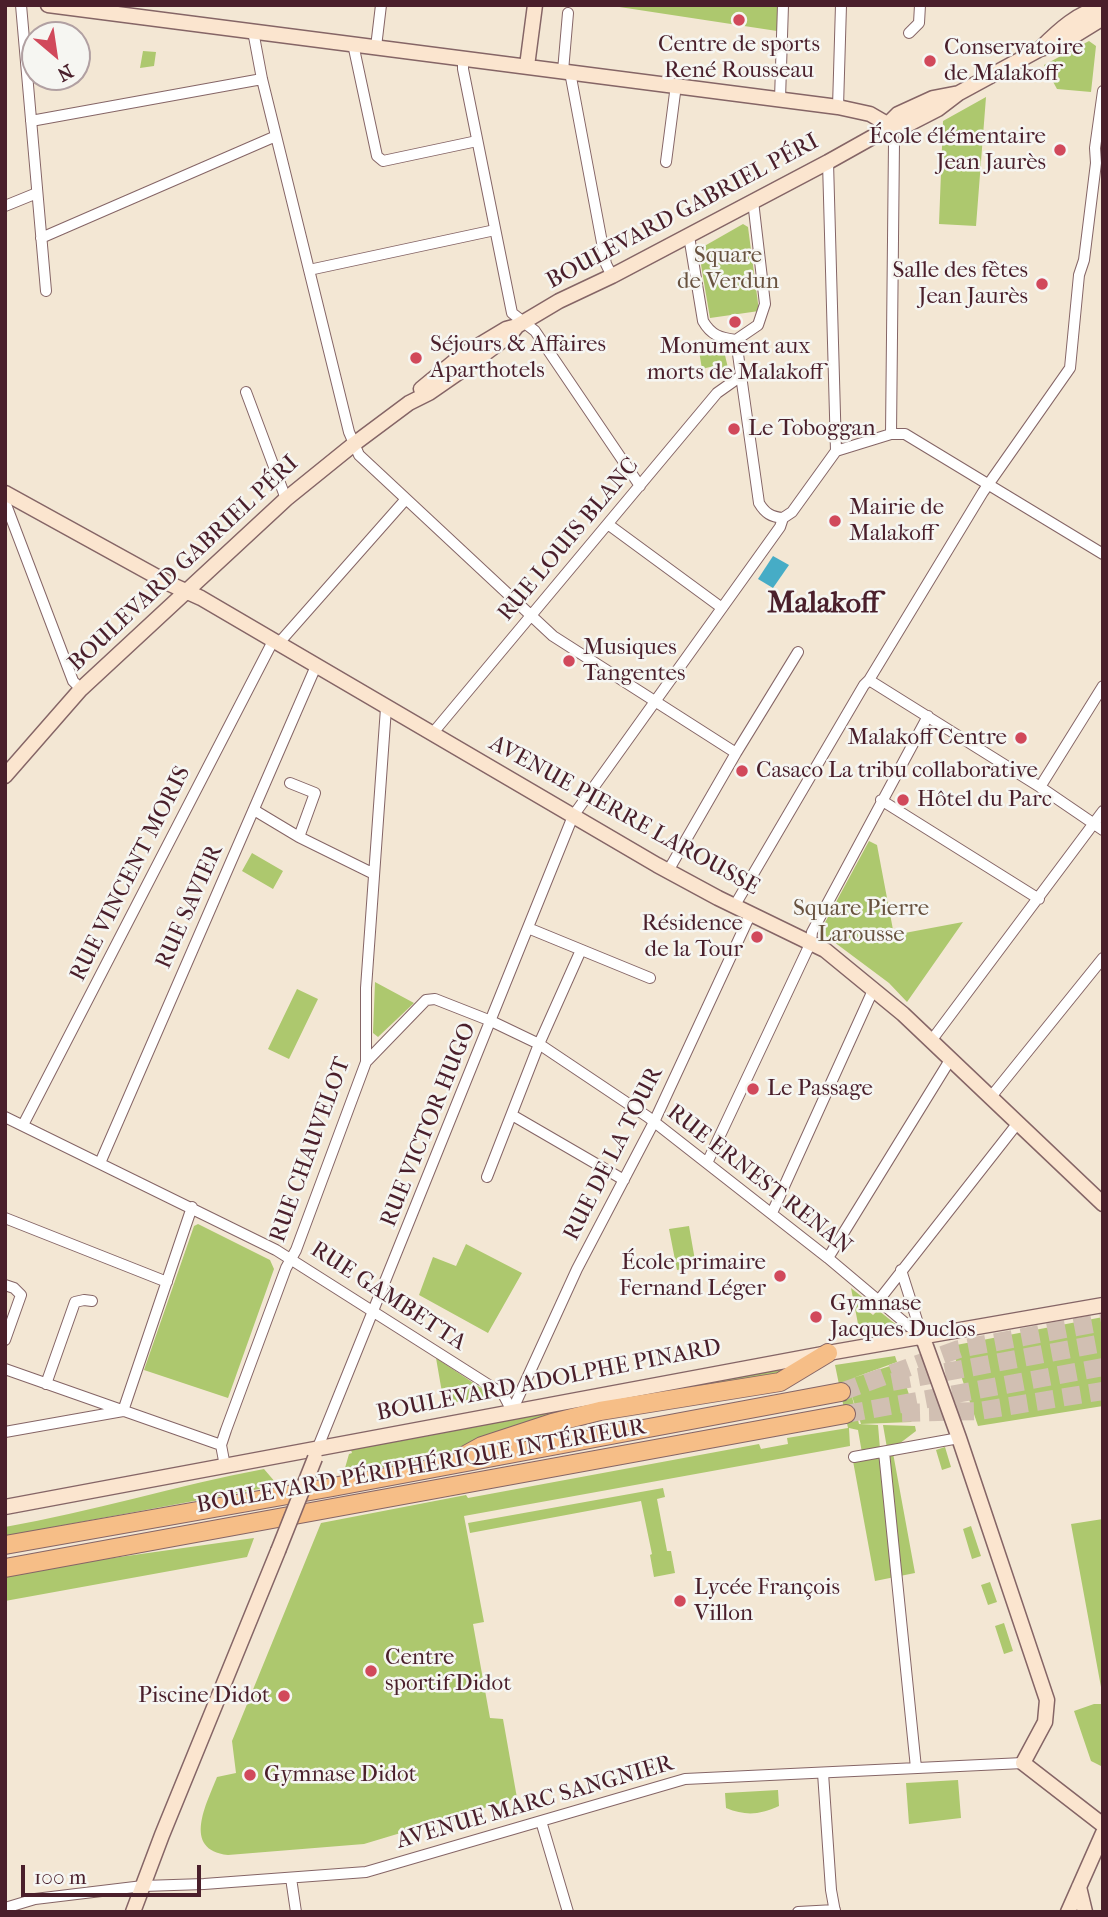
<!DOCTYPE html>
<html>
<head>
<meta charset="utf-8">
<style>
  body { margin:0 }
  #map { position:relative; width:1108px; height:1917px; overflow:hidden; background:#f3e7d4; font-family:"IM FELL French Canon",serif }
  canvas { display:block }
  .frame { position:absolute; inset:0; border:7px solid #4a1f2b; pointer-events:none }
  .north { position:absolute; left:21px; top:21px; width:70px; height:70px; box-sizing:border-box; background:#f6f6f2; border:2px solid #b1a0a2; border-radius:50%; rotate:151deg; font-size:19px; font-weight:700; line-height:28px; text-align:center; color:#4a1f2b }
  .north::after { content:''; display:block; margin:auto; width:24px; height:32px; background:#d1495b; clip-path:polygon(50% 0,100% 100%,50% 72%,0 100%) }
  .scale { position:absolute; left:21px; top:1865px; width:180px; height:32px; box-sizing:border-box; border:4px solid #4a1f2b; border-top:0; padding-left:9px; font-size:21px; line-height:24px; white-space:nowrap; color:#4a1f2b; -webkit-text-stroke:5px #f6f6f2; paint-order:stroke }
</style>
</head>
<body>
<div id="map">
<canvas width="1108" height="1917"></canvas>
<div class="frame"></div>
<div class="north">N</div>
<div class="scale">100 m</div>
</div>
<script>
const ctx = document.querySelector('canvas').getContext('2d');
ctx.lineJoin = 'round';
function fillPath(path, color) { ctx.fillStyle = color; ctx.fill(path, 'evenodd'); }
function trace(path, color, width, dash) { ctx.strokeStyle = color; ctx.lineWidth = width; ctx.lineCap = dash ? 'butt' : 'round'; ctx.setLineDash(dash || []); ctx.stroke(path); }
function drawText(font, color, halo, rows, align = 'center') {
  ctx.font = font + ' "IM FELL French Canon",serif'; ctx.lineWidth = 5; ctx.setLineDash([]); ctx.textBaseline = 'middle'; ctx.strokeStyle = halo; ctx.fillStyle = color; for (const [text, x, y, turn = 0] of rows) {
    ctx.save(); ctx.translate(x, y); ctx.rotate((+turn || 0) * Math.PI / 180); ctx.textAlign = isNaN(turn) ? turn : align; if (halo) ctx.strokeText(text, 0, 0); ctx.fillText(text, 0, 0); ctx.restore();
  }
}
fillPath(new Path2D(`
  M606 5H778L777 31 626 8Z
  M1089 41 1096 46 1091 92 1057 89 1044 65Z
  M143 51 156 52 154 66 140 68Z
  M986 97 976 226 939 224 943 121Z
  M743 224 748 227 759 311 710 318 699 253 701 248Z
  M720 348 724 351 728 368 721 375 718 365 702 369 699 351Z
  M869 841 877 845 894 935 963 922 907 1002 889 983 826 936 822 928Z
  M252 853 283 871 273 889 242 871Z
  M375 982 414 1003 378 1037 373 1033Z
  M297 989 318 999 289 1059 268 1049Z
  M198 1224 270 1260 274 1269 228 1398 144 1370 194 1226Z
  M689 1226 696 1266 677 1270 669 1229Z
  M466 1244 522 1273 488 1333 419 1295 433 1257 456 1266Z
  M851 1288 866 1300 863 1307 873 1315 878 1310 899 1327 860 1334Z
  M1103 1317V1406L978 1426 951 1346Z
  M895 1356 897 1362 853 1378 893 1365 900 1368 916 1415 911 1422 861 1424 851 1393 859 1424 878 1425 880 1449 862 1453 858 1430 849 1428 850 1446 464 1516 484 1622 473 1624 490 1718 503 1719 517 1798 364 1844 228 1855C181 1850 207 1803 217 1777L236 1773 232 1741 321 1523 466 1495 468 1498 759 1444 761 1449 788 1444 787 1438 848 1428 835 1365Z
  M436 1358 493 1396 444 1404Z
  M780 1368 781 1374 561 1418 434 1457 343 1475 349 1454 352 1453 350 1447Z
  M883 1425 915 1426 916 1431 895 1447 887 1448Z
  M945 1447 951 1467 942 1470 936 1450Z
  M893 1453 915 1573 875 1581 853 1461Z
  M264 1469 276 1483 275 1486 5 1536V1527C92 1512 177 1485 264 1469Z
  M663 1488 665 1497 657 1499 667 1551H671L675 1573 654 1577 650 1555 652 1554 641 1501 470 1533 468 1523Z
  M1103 1519V1698L1071 1524Z
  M971 1526 981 1556 972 1559 963 1529Z
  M254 1538 247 1557 5 1601V1577L42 1568Z
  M990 1582 997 1602 988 1605 981 1585Z
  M1004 1623 1013 1651 1004 1654 995 1626Z
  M1094 1704H1103V1767L1091 1761 1074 1711Z
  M958 1780 961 1818 909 1824 906 1783Z
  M778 1790 779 1806C759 1815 746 1816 726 1808L725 1793Z`), '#adc86e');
fillPath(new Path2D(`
  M773 556 789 565 773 588 758 579Z`), '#46acc6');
trace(new Path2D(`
  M892 1382 1103 1343
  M841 1392 959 1349 1103 1322
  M902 1413 979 1411 1103 1391
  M846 1414 1103 1367`), '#d1bfb2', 18, [18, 9]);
const street = new Path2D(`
  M21 5 46 291
  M253 31 262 79 349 432 359 455 553 636 736 753
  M909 33 919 23 920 5
  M353 44 377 156 383 161 477 141
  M376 47 381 5
  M463 59V69L512 313 535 331 640 486
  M563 71 568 13
  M570 72 606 264 612 276
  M780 99 783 5
  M838 107 841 5
  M31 121 262 79
  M889 125 894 142 891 434
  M666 162 676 85
  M828 162 836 451
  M5 206 37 193
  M689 236 703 321C711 335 720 338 736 340
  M41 238 276 136
  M309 270 495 230
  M736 340 759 503C765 513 771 517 783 518
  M736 340 758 325 765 304 753 201
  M246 392 286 499
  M5 502 73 681 81 689
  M609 525 722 608
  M278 644 406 499
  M869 680 983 492 1070 368 1079 275 1084 260 1096 163 1095 148 1103 91
  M432 734 717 393 741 376
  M290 783 315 793 299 837
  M1040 787 1103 686
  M881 800 1039 899
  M254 810 299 837 372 873
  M668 871 736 753 798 652
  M735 905 864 685 869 680 1040 787 1103 830
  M528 928 650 978
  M931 1041 1103 811
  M366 1062 426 1000 435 999 491 1021 539 1044 648 1117 828 1258 923 1338
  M990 1098 1103 958
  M512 1115 624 1180
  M5 1117 276 1250 503 1394 512 1411
  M23 1125 273 641
  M100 1163 316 666
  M707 1163 811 942 812 932 928 716
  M487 1177 539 1044 581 950
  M772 1213 874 988
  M5 1218 167 1282
  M828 1258 950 1060
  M901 1270 922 1336
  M5 1285 14 1288 21 1295 5 1340
  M879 1300 1017 1124
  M5 1369 221 1445
  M46 1384 75 1302 84 1300 92 1301
  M512 1411 577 1269 654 1122 751 913
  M5 1432 123 1411 192 1207
  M318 1447 573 816 780 527 783 518 792 512 836 451 891 434H905L1103 554
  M884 1452 916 1768
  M854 1457 959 1438
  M225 1466 221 1445 226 1430 286 1268 296 1250 366 1062V988L386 708
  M823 1773 831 1890 835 1912
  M541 1821 568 1912
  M291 1878 296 1912
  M5 1908 35 1899 143 1886 204 1884 366 1872 685 1779 1023 1763
  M798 1912 835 1910`);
const secondary = new Path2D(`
  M48 5 838 107 870 114 889 125
  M1041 48C1057 32 1080 10 1103 8
  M527 66 535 5
  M882 126 903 127 938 109 959 93 1040 49 1064 42 1103 18
  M421 389 461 356 506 329 517 326 559 301 612 276 828 162 878 134 898 114 933 98 959 93
  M5 493 170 584 201 598 657 865 718 898 825 950 903 1014 1103 1204
  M5 776 81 689 286 499 354 444 409 403 429 393 468 366 510 335 517 326
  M923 1338 959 1438 1047 1700 1045 1722 1023 1763 1103 1825
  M5 1507 828 1353 1103 1305
  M1079 1887 1085 1912
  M133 1912 162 1835 278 1551
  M1068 1912 1103 1833`);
const highway = new Path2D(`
  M462 1457 482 1446 552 1423 600 1411 780 1382 828 1353
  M5 1545 333 1487 841 1392
  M5 1568 846 1414`);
trace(street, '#856566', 12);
trace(secondary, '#856566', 17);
trace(highway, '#856566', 20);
trace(street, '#fff', 10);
trace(secondary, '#fbe5cf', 14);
trace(highway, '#f6be87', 18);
const secondaryBridge = new Path2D(`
  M278 1551 315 1458`);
trace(secondaryBridge, '#856566', 17, []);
trace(secondaryBridge, '#fbe5cf', 14);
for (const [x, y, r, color] of [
  [739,20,7,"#d1495b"],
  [930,61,7,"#d1495b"],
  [1060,150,7,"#d1495b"],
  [1042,284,7,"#d1495b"],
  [735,322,7,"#d1495b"],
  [416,358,7,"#d1495b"],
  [734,429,7,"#d1495b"],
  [835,521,7,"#d1495b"],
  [569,661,7,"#d1495b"],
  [1021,738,7,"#d1495b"],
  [742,771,7,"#d1495b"],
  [903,800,7,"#d1495b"],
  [757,937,7,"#d1495b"],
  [753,1089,7,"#d1495b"],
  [780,1276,7,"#d1495b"],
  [816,1317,7,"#d1495b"],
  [680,1601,7,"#d1495b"],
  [371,1671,7,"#d1495b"],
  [284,1696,7,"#d1495b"],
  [250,1775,7,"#d1495b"]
]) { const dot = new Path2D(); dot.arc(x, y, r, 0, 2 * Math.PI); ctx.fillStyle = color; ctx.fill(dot); trace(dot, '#f6f6f2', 2.5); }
drawText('23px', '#4a1f2b', '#f6f6f2', [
  ["Centre de sports",739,45,"center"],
  ["René Rousseau",739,71,"center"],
  ["Conservatoire",944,48],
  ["de Malakoff",944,74],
  ["École élémentaire",1046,137,"right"],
  ["Jean Jaurès",1046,163,"right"],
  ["Salle des fêtes",1028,271,"right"],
  ["Jean Jaurès",1028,297,"right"],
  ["Séjours & Affaires",430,345],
  ["Aparthotels",430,371],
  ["Monument aux",735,347,"center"],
  ["morts de Malakoff",735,373,"center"],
  ["Le Toboggan",748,429],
  ["Mairie de",849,508],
  ["Malakoff",849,534],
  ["Musiques",583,648],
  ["Tangentes",583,674],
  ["Malakoff Centre",1007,738,"right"],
  ["Casaco La tribu collaborative",756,771],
  ["Hôtel du Parc",917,800],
  ["Résidence",743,924,"right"],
  ["de la Tour",743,950,"right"],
  ["Le Passage",767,1089],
  ["École primaire",766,1263,"right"],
  ["Fernand Léger",766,1289,"right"],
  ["Gymnase",830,1304],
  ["Jacques Duclos",830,1330],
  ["Lycée François",694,1588],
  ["Villon",694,1614],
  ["Centre",385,1658],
  ["sportif Didot",385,1684],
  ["Piscine Didot",270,1696,"right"],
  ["Gymnase Didot",264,1775]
], 'left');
drawText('23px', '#4a1f2b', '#f6f6f2', [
  ["BOULEVARD GABRIEL PÉRI",683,212,-28],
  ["RUE LOUIS BLANC",569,540,-50],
  ["BOULEVARD GABRIEL PÉRI",184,564,-43],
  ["AVENUE PIERRE LAROUSSE",624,816,29],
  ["RUE VINCENT MORIS",131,874,-63],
  ["RUE SAVIER",190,907,-66],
  ["RUE VICTOR HUGO",429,1125,-68],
  ["RUE CHAUVELOT",311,1150,-70],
  ["RUE DE LA TOUR",614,1154,-63],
  ["RUE ERNEST RENAN",759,1180,38],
  ["RUE GAMBETTA",388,1297,33],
  ["BOULEVARD ADOLPHE PINARD",549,1381,-11],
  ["BOULEVARD PÉRIPHÉRIQUE INTÉRIEUR",421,1467,-10],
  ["AVENUE MARC SANGNIER",535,1803,-16]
]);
drawText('23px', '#68523f', '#f6f6f2', [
  ["Square",728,256],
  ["de Verdun",728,282],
  ["Square Pierre",861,909],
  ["Larousse",861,935]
]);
drawText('bold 30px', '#4a1f2b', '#f6f6f2', [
  ["Malakoff",823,605]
]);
</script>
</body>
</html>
